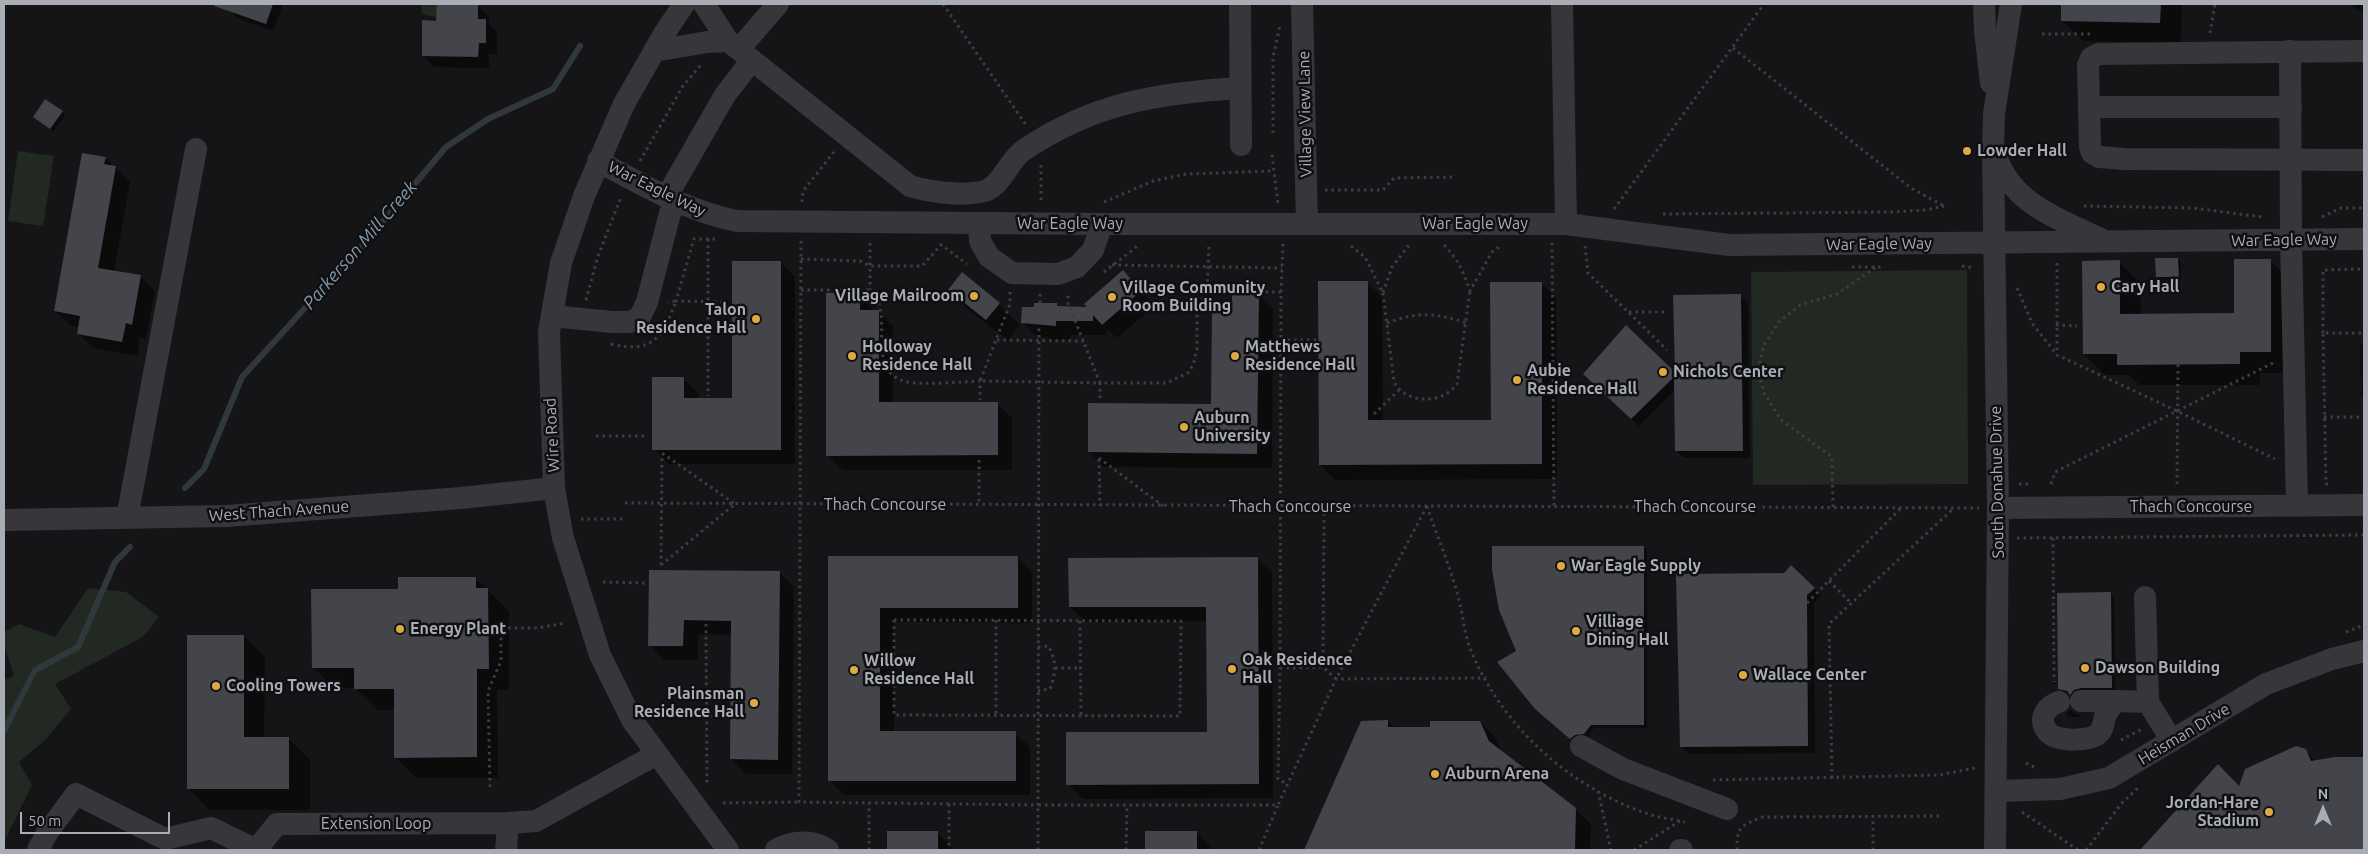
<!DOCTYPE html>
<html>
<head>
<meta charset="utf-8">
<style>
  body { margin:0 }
  #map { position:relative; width:2368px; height:854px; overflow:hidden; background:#151517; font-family:Ubuntu,sans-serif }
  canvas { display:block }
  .frame { position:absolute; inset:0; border:5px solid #a9adb6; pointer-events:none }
  .north { position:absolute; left:2298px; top:784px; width:50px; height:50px; -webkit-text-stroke:4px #101012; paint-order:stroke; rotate:0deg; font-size:14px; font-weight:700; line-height:20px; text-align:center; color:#a9adb6 }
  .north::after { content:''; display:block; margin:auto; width:18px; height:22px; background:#a9adb6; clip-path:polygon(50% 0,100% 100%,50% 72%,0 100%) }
  .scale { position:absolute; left:20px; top:812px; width:150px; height:22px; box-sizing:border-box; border:2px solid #a9adb6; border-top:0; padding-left:6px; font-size:15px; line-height:18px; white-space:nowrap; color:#a9adb6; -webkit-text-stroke:4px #101012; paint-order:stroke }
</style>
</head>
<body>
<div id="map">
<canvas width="2368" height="854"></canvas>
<div class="frame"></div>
<div class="north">N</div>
<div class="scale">50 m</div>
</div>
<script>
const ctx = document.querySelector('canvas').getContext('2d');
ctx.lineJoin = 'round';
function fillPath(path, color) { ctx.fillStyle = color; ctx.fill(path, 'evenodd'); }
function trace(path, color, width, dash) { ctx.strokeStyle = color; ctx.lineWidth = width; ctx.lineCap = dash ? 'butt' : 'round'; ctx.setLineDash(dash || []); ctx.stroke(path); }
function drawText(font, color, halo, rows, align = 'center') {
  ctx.font = font + ' Ubuntu,sans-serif'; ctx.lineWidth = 5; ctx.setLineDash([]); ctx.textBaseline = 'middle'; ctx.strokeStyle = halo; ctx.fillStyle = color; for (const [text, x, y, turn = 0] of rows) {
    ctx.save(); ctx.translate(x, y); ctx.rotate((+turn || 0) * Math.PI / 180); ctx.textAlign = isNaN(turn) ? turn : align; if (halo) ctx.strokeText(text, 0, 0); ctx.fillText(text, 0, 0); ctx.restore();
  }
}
fillPath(new Path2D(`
  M421 4H446L444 19 422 14Z
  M18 151 54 156 43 226 8 221Z
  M1967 270 1968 484 1753 485 1751 272Z
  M88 588 126 592 159 617 143 637 55 684 71 709 45 740 19 762 32 785 4 842V680L14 676 4 644V632L19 624 55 637Z`), '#222923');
fillPath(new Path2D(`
  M232 4H283L273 31 237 18 230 10Z
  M2062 4H2182L2181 43 2083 41 2062 20Z
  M2351 4H2364V11H2358Z
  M478 6 489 17V24L497 32V54H489V68L434 67 423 55Z
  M62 112 65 115 54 131 38 120Z
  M105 158 130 182 114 272 140 276 155 291 146 339 140 337 137 356 93 348 78 333 79 327 70 325 55 311Z
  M2178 259 2181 262V280H2160L2157 277Z
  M2270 260 2291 281 2292 373H2260V385H2140L2129 375H2105L2084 354 2119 262 2140 283 2141 315H2235Z
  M780 262 795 277V464H669L654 449 683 378 698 393V400H733Z
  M1123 271 1155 306 1117 338 1107 329V335H1070V340H1049L1046 337H1037L1023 322 1056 305 1059 308 1090 309Z
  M1367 282 1382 297 1383 422 1492 421 1541 283 1556 298 1557 479 1335 480 1320 465Z
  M949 290 999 304 1020 325 1008 340 970 311Z
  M859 294 874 311H878L893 326V404L997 403 1012 418V470H843L828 456Z
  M1258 294 1273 308 1272 468 1104 467 1089 452 1212 406 1233 310Z
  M1740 296 1748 303 1750 458H1684L1676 451 1675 390 1639 426 1585 374 1676 375Z
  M2360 343H2364V400L2361 397Z
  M1643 547 1647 550V728H1594L1588 737 1578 738 1574 741 1540 712 1518 652Z
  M829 557H1017L1032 572V623L894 622V733H1015L1030 747V795H844L829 780Z
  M1257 558 1272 573 1273 798 1083 799 1068 784 1208 733V621L1085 622 1070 607Z
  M650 571 779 572 794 587 792 774H746L731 759 732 635 698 634V660H664L649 645Z
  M1678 575 1814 588 1821 596 1814 603 1815 753 1689 754 1681 746Z
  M475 578 509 611V690H497L498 778H416L395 757V710H377L355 688H334L313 667 399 590Z
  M2110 593 2114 597 2115 691 2074 697 2060 689Z
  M244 636 265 657 264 738 289 739 310 760V810H209L188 788Z
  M2070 710 2079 715 2081 717H2069L2066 714Z
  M1388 721 1395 729H1431L1480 722 1495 737 1501 752 1575 809 1591 824 1590 850H1305L1361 722Z
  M2305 750 2316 762 2335 758H2364V850H2142L2157 831 2240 788Z
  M888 832H937L952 847V850H888Z
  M1147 832H1196L1211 847V850H1147Z`), '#0007');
trace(new Path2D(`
  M185 488 204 469 242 377 369 238 446 147 488 119 553 89 580 46
  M4 731 35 670 78 647 115 562 130 547`), '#30383e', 6);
fillPath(new Path2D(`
  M215 4H273L266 24 214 6Z
  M437 4 478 5V19H486V43H479L478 57 422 56V20L436 21Z
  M2061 4H2161L2160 23 2061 21Z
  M45 99 63 111 50 129 33 117Z
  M82 153 106 157 104 164 116 166 98 268 141 275 132 325 126 323 122 342 77 334 80 316 54 311Z
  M2155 258H2178L2179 277H2156Z
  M2234 259H2271V352H2240V364L2117 365V354H2083L2082 261 2120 260V314L2234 313Z
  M732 261H781V450H652V377H684V398H732Z
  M1123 270 1141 291 1102 325 1093 315V321H1056V326L1021 323 1022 307H1034V303H1057V306L1087 307 1084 304Z
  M962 272 1000 303 986 320 948 290Z
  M1318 281H1368V420H1491L1490 282H1542V464L1319 465Z
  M860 292V310H879V402H998V455L826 456V293Z
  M1232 292H1259L1257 454 1088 452V403L1211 404 1212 309H1232Z
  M1741 294 1743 451H1675L1674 377 1631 419 1583 374 1626 325 1675 372 1673 295Z
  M1492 546H1644V725H1591L1584 734 1575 735 1570 739 1535 709 1497 662 1516 651 1499 610 1492 570Z
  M828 556H1018V608H880V731H1016V781H828Z
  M1258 557 1259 784 1066 785V732H1207L1206 607H1069L1068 558Z
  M1791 565 1815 588 1807 595 1808 746 1680 747 1676 574 1784 573Z
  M649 570 780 571 778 760 730 759 731 621 684 620 683 646H648Z
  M398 577H476V588H488L489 669H477V757L394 758V689H354V668H312L311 589H398Z
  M2111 592 2112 688H2081L2074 690 2070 695 2067 691 2058 689 2057 593Z
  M187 635H244V737H289V789H187Z
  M1388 720V727H1430V721H1480L1489 741 1576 808 1575 850H1304L1361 721Z
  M2296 746 2306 749 2311 761 2335 757H2364V850H2140L2218 764 2239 786 2245 769Z
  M887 831H938V850H887Z
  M1145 831H1197V850H1145Z`), '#44454a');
trace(new Path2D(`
  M943 4 1026 125
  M2210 33 2215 4
  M2042 34H2090
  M1733 48 1911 188 1944 206
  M1273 133V57L1280 26
  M1272 155 1278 204
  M640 161 683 86 701 65
  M1041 165V203
  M1325 190H1383L1394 178 1454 177
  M802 202 803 191 834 152
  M1104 202 1153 181 1186 174 1273 171
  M2084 206 2193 208 2262 217
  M1614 209 1764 4
  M1663 214 1891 212 1926 210 1944 206
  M2322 217 2341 208H2364
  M708 239V396
  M715 239H694L676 301 726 302
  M801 241 799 802 1038 805 1039 326
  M870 243V290
  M1552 243 1554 508
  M940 244 967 264
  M1283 244 1281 292 1280 668 1278 779 1287 784
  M1444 245C1458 259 1464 273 1470 291L1492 252 1502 245
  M1351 246 1365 257 1383 293 1392 267 1409 245
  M1585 246 1588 273 1667 350
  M801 259 860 261 870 266H922L941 245
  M2057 263V354
  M1112 265 1282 268
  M1962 266 1974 268
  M1852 267H1883
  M1104 272 1139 245
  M2017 288 2032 323 2057 355 2177 411
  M801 290H870C897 314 862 371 907 382 924 385 962 382 980 381V400
  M1207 291 1281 292
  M1010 292V304L980 381 1100 383 1068 303V293
  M1383 293 1394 382C1406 404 1442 405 1457 384L1470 291
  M586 300 598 256 621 197
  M1040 303V294
  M1629 312H1668
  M1387 323C1419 311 1435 313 1467 323
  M2056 325 2077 326
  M2323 333V270L2364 269
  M997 340 1084 341
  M1281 340H1319
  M611 344C653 354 663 337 676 301L668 302
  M2273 363 2177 411 2275 459
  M1741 371 1758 370
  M1100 398V383H1166L1188 373 1193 365 1197 349V307L1207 293 1209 245
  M1374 414 1399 390
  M2324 417H2364
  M596 436H647
  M1099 458 1163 506
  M1099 459 1100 506
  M979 460V505
  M2019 484H2032
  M2051 484 2055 472 2177 411
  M2177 484 2178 364
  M2328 484H2326L2323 333H2364
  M625 503 1979 508
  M1427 506C1437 537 1451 568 1459 600 1463 616 1464 632 1470 648 1501 726 1569 787 1648 814 1660 818 1673 819 1685 822
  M1324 507 1323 667 1336 679 1427 506
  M1833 507 1832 457 1781 420 1764 393 1758 370 1764 345 1780 321 1800 305 1837 294 1876 267
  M581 519H624
  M2017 538 2364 535
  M2053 538 2054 682
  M661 565 735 504 662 453
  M661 565 662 454
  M1829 581 1852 604
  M603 582 645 583
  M1807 603 1901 508
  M894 620 1181 621 1180 716 894 715Z
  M996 620V715
  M1080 621 1081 716
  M706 624 707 784
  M2346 632 2364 625
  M1038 647 1048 646C1057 660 1056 674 1050 689L1038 691
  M1055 668H1080
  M1280 668 1323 667
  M664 716H725
  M2121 740 2142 729
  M2026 763 2036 768
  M1832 778 1829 624 1954 508
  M1713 780 1939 775 1975 768
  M490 787 488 691 501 661V628H538L565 623
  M1598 791 1611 850
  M723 803 799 802
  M949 804V850
  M2022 812 2078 850
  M869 850V803
  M1038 850V805H1278L1336 679 1486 678
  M1126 850 1127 805
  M1259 850 1278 805
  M1634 850 1680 821
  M1737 850C1737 825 1740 827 1762 817L1942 816
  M1873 850V816
  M2086 850 2122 803 2140 786`), '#3d3e42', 3, [2.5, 4]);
trace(new Path2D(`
  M684 4 664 34 624 104 584 196 561 263 549 332 554 488 563 538 600 655 632 720 728 850
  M704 4 728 41 910 186C930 192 960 196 981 192 1002 188 1008 160 1024 150 1093 103 1158 93 1240 88
  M1240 4 1241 145
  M1302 4 1307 224
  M1562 4 1566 224
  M1984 4 1985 31 1991 83
  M739 49 778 4
  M654 51 707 42 728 41
  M2290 51 2291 240 2297 506
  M2364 51 2098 54 2091 58 2088 65 2090 147 2092 153 2099 157 2125 159 2364 160
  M2089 107H2291
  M1996 156C2012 204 2059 219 2101 239
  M598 161C643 185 687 211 737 221L1102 224H1566L1729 245 2364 239
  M667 196 725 95 752 60
  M979 223 980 241 989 257 1012 273 1058 274 1077 267 1093 250 1102 224
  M552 316 612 322H630L640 317 647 302 670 213 677 202
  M1998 508 2364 505
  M127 518 196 149
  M4 520 226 516 461 498 554 488
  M2145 597 2148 702 2172 741
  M2081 701H2117
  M2059 702C2045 706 2036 722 2050 734 2059 742 2089 741 2098 734 2104 729 2103 723 2105 716 2108 710 2112 705 2117 701L2148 702
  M1581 746 1623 769 1727 809
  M1997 791 2060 789 2109 778 2266 684 2332 659 2364 651
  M38 850 47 833 76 794 165 839 211 828 256 850
  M256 850 277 824 508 823 536 821 657 754
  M506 850 508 823
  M776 850C791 841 813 839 828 850
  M1680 850H1682
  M1995 850 1998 508 1993 149 1994 114 2011 4`), '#37373b', 22);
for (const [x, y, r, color] of [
  [1967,151,5,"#dfaa45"],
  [2101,287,5,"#dfaa45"],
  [974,296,5,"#dfaa45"],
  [1112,297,5,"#dfaa45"],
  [756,319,5,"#dfaa45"],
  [852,356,5,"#dfaa45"],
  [1235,356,5,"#dfaa45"],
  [1663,372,5,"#dfaa45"],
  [1517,380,5,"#dfaa45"],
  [1184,427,5,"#dfaa45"],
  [1561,566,5,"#dfaa45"],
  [400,629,5,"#dfaa45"],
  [1576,631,5,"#dfaa45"],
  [2085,668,5,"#dfaa45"],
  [1232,669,5,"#dfaa45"],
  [854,670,5,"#dfaa45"],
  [1743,675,5,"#dfaa45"],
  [216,686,5,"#dfaa45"],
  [754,703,5,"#dfaa45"],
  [1435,774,5,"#dfaa45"],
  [2269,812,5,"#dfaa45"]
]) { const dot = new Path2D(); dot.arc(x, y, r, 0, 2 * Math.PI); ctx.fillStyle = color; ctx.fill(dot); trace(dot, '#101012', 2); }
drawText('16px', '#a9adb6', '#101012', [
  ["Village View Lane",1305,114,-91],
  ["War Eagle Way",657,189,26],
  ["War Eagle Way",1070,224],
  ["War Eagle Way",1475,224],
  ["War Eagle Way",2284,240,-1],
  ["War Eagle Way",1879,244,-1],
  ["Wire Road",552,435,-93],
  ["South Donahue Drive",1997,482,-91],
  ["Thach Concourse",885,505],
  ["Thach Concourse",1290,507],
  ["Thach Concourse",1695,507],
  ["Thach Concourse",2191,507],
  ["West Thach Avenue",279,511,-4],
  ["Heisman Drive",2184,734,-31],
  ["Extension Loop",376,824]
]);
drawText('bold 16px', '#a9adb6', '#101012', [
  ["Lowder Hall",1977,151],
  ["Cary Hall",2111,287],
  ["Village Community",1122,288],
  ["Room Building",1122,306],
  ["Village Mailroom",964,296,"right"],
  ["Talon",746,310,"right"],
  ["Residence Hall",746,328,"right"],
  ["Holloway",862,347],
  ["Residence Hall",862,365],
  ["Matthews",1245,347],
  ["Residence Hall",1245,365],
  ["Aubie",1527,371],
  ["Residence Hall",1527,389],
  ["Nichols Center",1673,372],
  ["Auburn",1194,418],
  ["University",1194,436],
  ["War Eagle Supply",1571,566],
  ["Villiage",1586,622],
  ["Dining Hall",1586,640],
  ["Energy Plant",410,629],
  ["Oak Residence",1242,660],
  ["Hall",1242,678],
  ["Willow",864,661],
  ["Residence Hall",864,679],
  ["Dawson Building",2095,668],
  ["Wallace Center",1753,675],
  ["Cooling Towers",226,686],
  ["Plainsman",744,694,"right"],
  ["Residence Hall",744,712,"right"],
  ["Auburn Arena",1445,774],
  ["Jordan-Hare",2259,803,"right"],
  ["Stadium",2259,821,"right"]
], 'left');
drawText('italic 18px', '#839aad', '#101012', [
  ["Parkerson Mill Creek",360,245,-49]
]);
</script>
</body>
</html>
